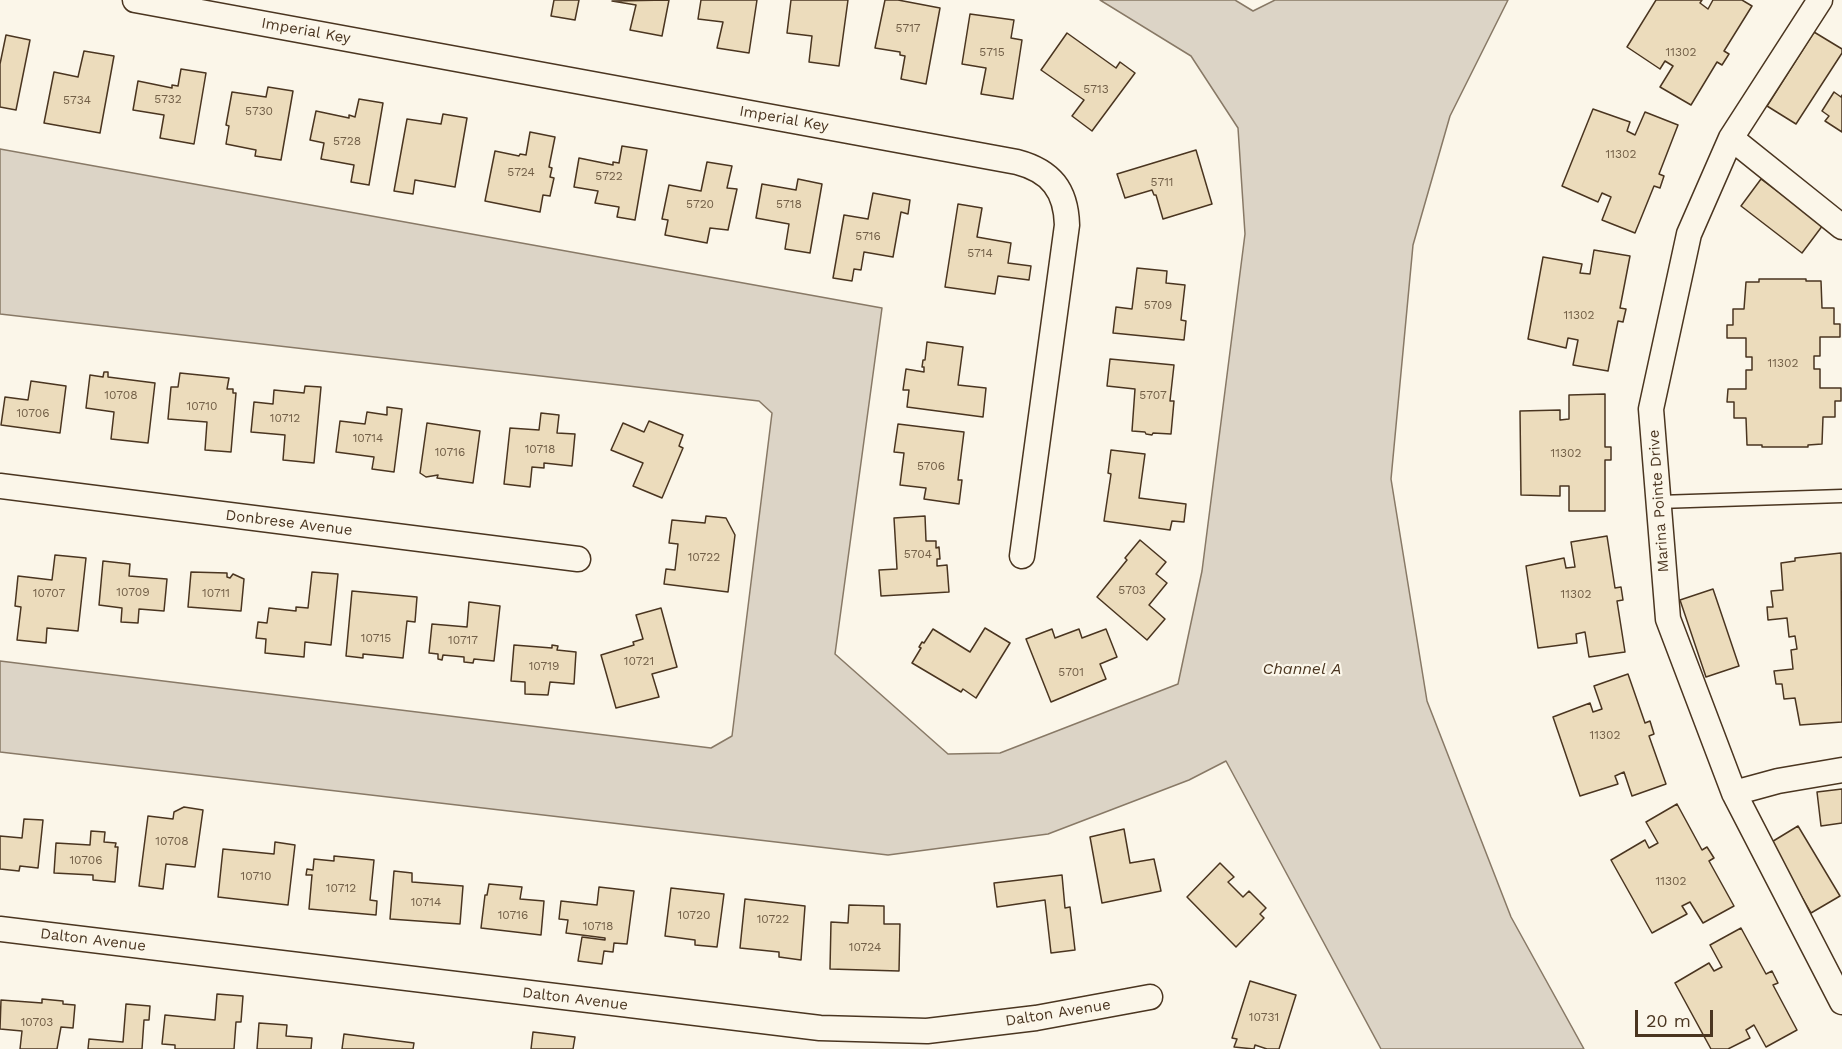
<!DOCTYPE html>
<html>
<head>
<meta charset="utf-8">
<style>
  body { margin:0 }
  #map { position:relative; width:1842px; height:1049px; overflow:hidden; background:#fbf6e9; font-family:"Work Sans",sans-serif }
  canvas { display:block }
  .scale { position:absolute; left:1635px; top:1010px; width:78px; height:27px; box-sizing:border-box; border:3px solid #4a3520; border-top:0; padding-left:8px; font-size:18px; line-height:21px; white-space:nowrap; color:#4a3520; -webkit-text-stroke:4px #fbf6e9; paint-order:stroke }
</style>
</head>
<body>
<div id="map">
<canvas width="1842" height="1049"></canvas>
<div class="scale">20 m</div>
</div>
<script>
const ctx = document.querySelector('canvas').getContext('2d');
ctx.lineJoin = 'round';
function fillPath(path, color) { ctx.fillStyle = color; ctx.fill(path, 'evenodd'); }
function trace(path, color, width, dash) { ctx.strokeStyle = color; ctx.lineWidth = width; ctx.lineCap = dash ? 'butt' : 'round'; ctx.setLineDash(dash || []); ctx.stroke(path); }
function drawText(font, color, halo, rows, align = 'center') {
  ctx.font = font + ' "Work Sans",sans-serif'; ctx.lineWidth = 4.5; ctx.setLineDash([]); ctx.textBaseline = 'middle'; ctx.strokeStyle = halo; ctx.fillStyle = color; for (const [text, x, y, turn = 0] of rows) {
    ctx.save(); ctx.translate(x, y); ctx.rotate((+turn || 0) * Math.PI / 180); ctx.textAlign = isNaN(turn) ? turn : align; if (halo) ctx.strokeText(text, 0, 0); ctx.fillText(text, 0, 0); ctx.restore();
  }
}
const water = new Path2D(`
  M1100 0H1235L1253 11 1275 0H1508L1450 116 1413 245 1391 479 1427 701 1511 917 1584 1049H1381L1226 761 1189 780 1048 834 888 855 0 752V661L711 748 732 736 772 413 759 401 0 314V149L882 308 835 654 948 754 1000 753 1178 684 1202 571 1245 234 1238 128 1191 56Z`);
fillPath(water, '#dcd4c6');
trace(water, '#887966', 1.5);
const building = new Path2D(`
  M554 0H579L575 20 551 16Z
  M669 0 662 36 630 30 636 5 612 1Z
  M701 0H757L749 53 717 48 723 22 698 19Z
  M791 0H848L839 66 809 62 812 36 787 33Z
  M885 0H898L940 8 926 84 901 79 905 56 900 55V52L875 48Z
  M1656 0H1702L1700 3 1708 9 1713 0H1742L1752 6 1724 51 1729 54 1722 65 1717 62 1691 105 1660 87 1673 66 1665 61 1660 69 1627 47Z
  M970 14 1014 20 1011 38 1022 40 1013 99 981 94 986 68 962 64Z
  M1814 32 1842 49V53L1796 124 1767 106Z
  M1067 33 1116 68 1120 62 1135 73 1092 131 1072 116 1084 100 1041 70Z
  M6 35 30 40 16 110 0 107V64Z
  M84 51 114 56 100 133 44 123 54 72 78 77Z
  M181 69 206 73 194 144 160 138 164 115 133 110 138 81 172 88V85L178 86Z
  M268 87 293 91 281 160 255 156 256 150 226 144 229 126 226 125 232 92 266 97Z
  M1834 92 1841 97 1842 95V132L1825 121 1829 116 1822 111Z
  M359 99 383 103 369 185 351 182 354 165 321 159 324 143 310 140 316 111 349 118V115L355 117Z
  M1593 109 1630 122 1627 131 1635 135 1645 112 1678 125 1659 174 1664 176 1660 188 1654 186 1635 233 1602 220 1611 197 1602 193 1598 202 1562 186Z
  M443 114 467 118 455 187 415 180 413 194 394 191 407 119 441 124Z
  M530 132 555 137 549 167 552 168 550 177 554 178 550 196 543 195 540 212 485 201 495 151 519 156 520 154 526 155Z
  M622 146 647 150 635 220 617 217 619 207 595 203 598 191 574 187 579 158 613 165V162L619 163Z
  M1196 150 1212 204 1163 219 1156 195H1154L1152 190 1125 198 1117 174Z
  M707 162 732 166 727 188 737 189 728 230 710 228 707 243 665 235 668 220 662 219 669 185 701 191Z
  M798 179 822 184 810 253 785 249 789 224 756 218 762 184 796 190Z
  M1761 179 1823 225 1802 253 1741 206Z
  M873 193 910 200 908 214 901 212 893 257 864 252 861 270 854 269 852 281 833 278 844 215 868 219Z
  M958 204 982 208 977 237 1011 243 1008 263 1031 266 1029 280 998 276 995 294 945 287Z
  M1594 250 1630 256 1620 308 1626 309 1623 322 1618 321 1608 371 1573 365 1578 340 1568 338 1566 348 1528 339 1543 257 1582 264 1580 273 1590 274Z
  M1137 268 1167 271 1166 283 1185 285 1181 320 1186 321 1184 340 1113 333 1116 307 1132 309Z
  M1759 279H1806V281H1821L1822 308H1834V324H1840V337H1820V356H1814V369H1820V388H1841V401H1835V417H1823L1822 444 1808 445V447H1762V445H1747L1746 418H1734V402H1727L1728 389H1746V370H1752V357H1746V338H1727V325H1733V309H1744L1746 282H1759Z
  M927 342 963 347 958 385 986 388 983 417 907 407 909 390H903L906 369 924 372V367H922L923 360H925Z
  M1110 359 1174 365 1170 401H1174L1171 434 1153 433 1152 435 1146 434 1145 432 1132 431 1135 389 1107 386Z
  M104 372H108V377L155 383 148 443 111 439 114 412 86 408 90 375 103 377Z
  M180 373 229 378 227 389H233V393H236L231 452 205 450 207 422 168 419 171 387H178Z
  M31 381 66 386 60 433 1 425 5 397 28 400Z
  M305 386 321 387 314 463 283 460 285 435 251 432 254 402 273 404 274 390 304 393Z
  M1605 394V447H1611V460H1605V511H1569V486H1560V496L1521 495 1520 411 1560 410V420L1569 419V395Z
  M387 407 402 409 394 472 372 469 374 457 336 452 340 421 365 424 367 412 387 415Z
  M541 413 559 415 557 433 575 434 572 466 544 463V468L532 467 530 487 504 484 510 428 539 430Z
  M649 421 683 435 679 446 683 448 662 498 633 486 643 463 611 450 623 423 644 432Z
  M427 423 480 431 473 483 437 478 438 475 426 477 420 473Z
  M898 424 964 432 958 480H962L959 504 924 499 926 488 900 485 904 453 894 452Z
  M1111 450 1145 454 1139 498 1186 504 1184 522 1172 521 1170 530 1104 521 1111 474 1108 473Z
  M706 516 726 518 735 535 728 592 664 584 666 569 675 570 678 544 669 543 672 520 705 523Z
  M925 516 926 541H936V548L939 547 940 559H937V566L947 565 949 592 881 596 879 570 897 569 894 518Z
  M1607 536 1615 588 1621 587 1623 600 1617 601 1625 652 1589 657 1585 632 1576 634 1577 643 1538 648 1526 566 1564 558 1566 568 1575 567 1571 542Z
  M1140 540 1166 562 1156 574 1167 583 1149 605 1165 619 1147 640 1097 597 1127 560 1125 558Z
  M1841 553 1842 722 1800 725 1795 698 1784 699 1782 684H1776L1774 671 1793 669 1791 650 1797 649 1795 636 1789 637 1787 618 1768 620 1767 607H1773L1771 591 1783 590 1781 563 1795 561V558Z
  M55 555 86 558 78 631 47 628 46 643 17 640 21 607 15 606 18 576 52 580Z
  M103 561 130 564 129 576 167 579 164 611 139 609 138 623 121 622 122 608 99 605Z
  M191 572 227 573V577L230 578 233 574 244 579 241 611 188 607Z
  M312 572 338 574 331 645 305 642 304 657 265 653 266 639 256 638 258 622 267 623 269 608 296 611V607L308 608Z
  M1713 589 1739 666 1706 677 1680 600Z
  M352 591 417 597 415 622 407 621 403 658 363 654V658L346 656Z
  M469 602 500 606 494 661 474 659 473 663 464 662V657L443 655 442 660 438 659V654L429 653 432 624 467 627Z
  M661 608 677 667 652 674 659 697 616 708 601 655 634 645 633 642 643 639 636 615Z
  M985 628 1010 643 976 698 963 689 961 692 912 663 921 648 919 647 922 642 924 643 933 629 970 652Z
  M1052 629 1055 638 1079 629 1082 638 1106 629 1117 657 1100 664 1106 679 1051 702 1026 639Z
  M514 645 552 648V645L558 646 557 650 576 652 574 684 550 682 548 695 525 694V682L511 681Z
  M1628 674 1645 723 1650 721 1654 734 1649 736 1666 784 1632 796 1624 772 1615 776 1618 784 1580 796 1553 717 1590 703 1593 712 1602 709 1594 686Z
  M1842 789V823L1821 826 1817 792Z
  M1677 804 1702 850 1707 847 1714 858 1709 861 1734 906 1703 923 1690 902 1682 906 1687 914 1652 933 1611 860 1645 840 1649 848 1658 843 1646 822Z
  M184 807 203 810 195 867 166 864 163 889 139 886 148 816 173 819 174 812Z
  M24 819 43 820 38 868 20 866 19 871 0 869V836L22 838Z
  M1798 826 1840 896 1811 913 1770 843Z
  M1124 829 1130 863 1154 859 1161 891 1102 903 1090 837Z
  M91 831 105 832 104 842 116 843 115 847H118L115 882 93 880V875L54 873 56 843 90 845Z
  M275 842 295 845 288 905 218 897 223 849 274 854Z
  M334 856 374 860 370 900 377 901 376 915 309 909 312 875H306L307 869 313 870 314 859 334 861Z
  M1220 863 1234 877 1228 882 1243 897 1249 891 1266 908 1260 914 1264 918 1236 947 1187 897Z
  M394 871 412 873V882L463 886 460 924 390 919Z
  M1062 875 1065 908 1070 907 1075 950 1051 953 1045 900 997 907 994 883Z
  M489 884 522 887 520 899 544 901 541 935 481 928 485 895H487Z
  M599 887 634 891 627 944 614 943 613 952 604 951 602 964 578 961 582 937 605 940V938L566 933 568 920 559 919 561 901 597 905Z
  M671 888 724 894 717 947 695 945V940L665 936Z
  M745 899 805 906 801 960 779 957V952L740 948Z
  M849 905 884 906V924H900L899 971 830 969 831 922 848 923Z
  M1741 928 1766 974 1772 971 1778 983 1773 985 1797 1030 1766 1047 1754 1025 1746 1030 1750 1038 1728 1049H1711L1675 983 1709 963 1714 971 1722 967 1710 945Z
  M1250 981 1296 995 1279 1049H1267L1255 1045 1254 1049 1234 1047 1237 1039 1232 1038Z
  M217 994 243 996 241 1022H236L234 1049H175V1045L162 1044 165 1015 215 1020Z
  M42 999 63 1001V1004L75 1005 73 1028 61 1027 57 1049H20L22 1031 0 1029 1 1000 42 1003Z
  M126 1004 150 1006 149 1020H144L142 1049H88L89 1039 123 1042Z
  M259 1023 287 1025 286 1036 312 1038 311 1049H257Z
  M533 1032 575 1037 573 1049H531Z
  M344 1034 414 1043 413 1049H342Z`);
fillPath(building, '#ecdcbc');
trace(building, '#4a3520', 1.5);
const lane = new Path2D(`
  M1659 502 1842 496`);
const street = new Path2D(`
  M135 0 1017 162C1051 171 1066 190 1067 225L1022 556
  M1820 0 1731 138 1689 234 1651 409 1668 619 1734 793 1842 1002
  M1731 138 1842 227
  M0 486 578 559
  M1734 793 1778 781 1842 770
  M0 929 820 1028 927 1031 1036 1018 1150 997`);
trace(lane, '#4a3520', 15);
trace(street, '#4a3520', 27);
trace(lane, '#fbf6e9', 12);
trace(street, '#fbf6e9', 24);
drawText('12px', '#725f47', null, [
  ["5717",908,28],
  ["5715",992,52],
  ["11302",1681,52],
  ["5713",1096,89],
  ["5732",168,99],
  ["5734",77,100],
  ["5730",259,111],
  ["5728",347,141],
  ["11302",1621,154],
  ["5724",521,172],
  ["5722",609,176],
  ["5711",1162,182],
  ["5720",700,204],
  ["5718",789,204],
  ["5716",868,236],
  ["5714",980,253],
  ["5709",1158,305],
  ["11302",1579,315],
  ["11302",1783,363],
  ["10708",121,395],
  ["5707",1153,395],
  ["10710",202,406],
  ["10706",33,413],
  ["10712",285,418],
  ["10714",368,438],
  ["10718",540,449],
  ["10716",450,452],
  ["11302",1566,453],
  ["5706",931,466],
  ["5704",918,554],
  ["10722",704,557],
  ["5703",1132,590],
  ["10709",133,592],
  ["10707",49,593],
  ["10711",216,593],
  ["11302",1576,594],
  ["10715",376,638],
  ["10717",463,640],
  ["10721",639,661],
  ["10719",544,666],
  ["5701",1071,672],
  ["11302",1605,735],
  ["10708",172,841],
  ["10706",86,860],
  ["10710",256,876],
  ["11302",1671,881],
  ["10712",341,888],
  ["10714",426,902],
  ["10716",513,915],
  ["10720",694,915],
  ["10722",773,919],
  ["10718",598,926],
  ["10724",865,947],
  ["10731",1264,1017],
  ["10703",37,1022]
]);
drawText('15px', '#4a3520', '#fbf6e9', [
  ["Imperial Key",306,31,10],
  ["Imperial Key",784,119,10],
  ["Marina Pointe Drive",1659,501,-94],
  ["Donbrese Avenue",289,523,7],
  ["Dalton Avenue",93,940,7],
  ["Dalton Avenue",575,999,7],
  ["Dalton Avenue",1058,1013,-9]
]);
drawText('italic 16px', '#4a3520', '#fbf6e9', [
  ["Channel A",1302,669]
]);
</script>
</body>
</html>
